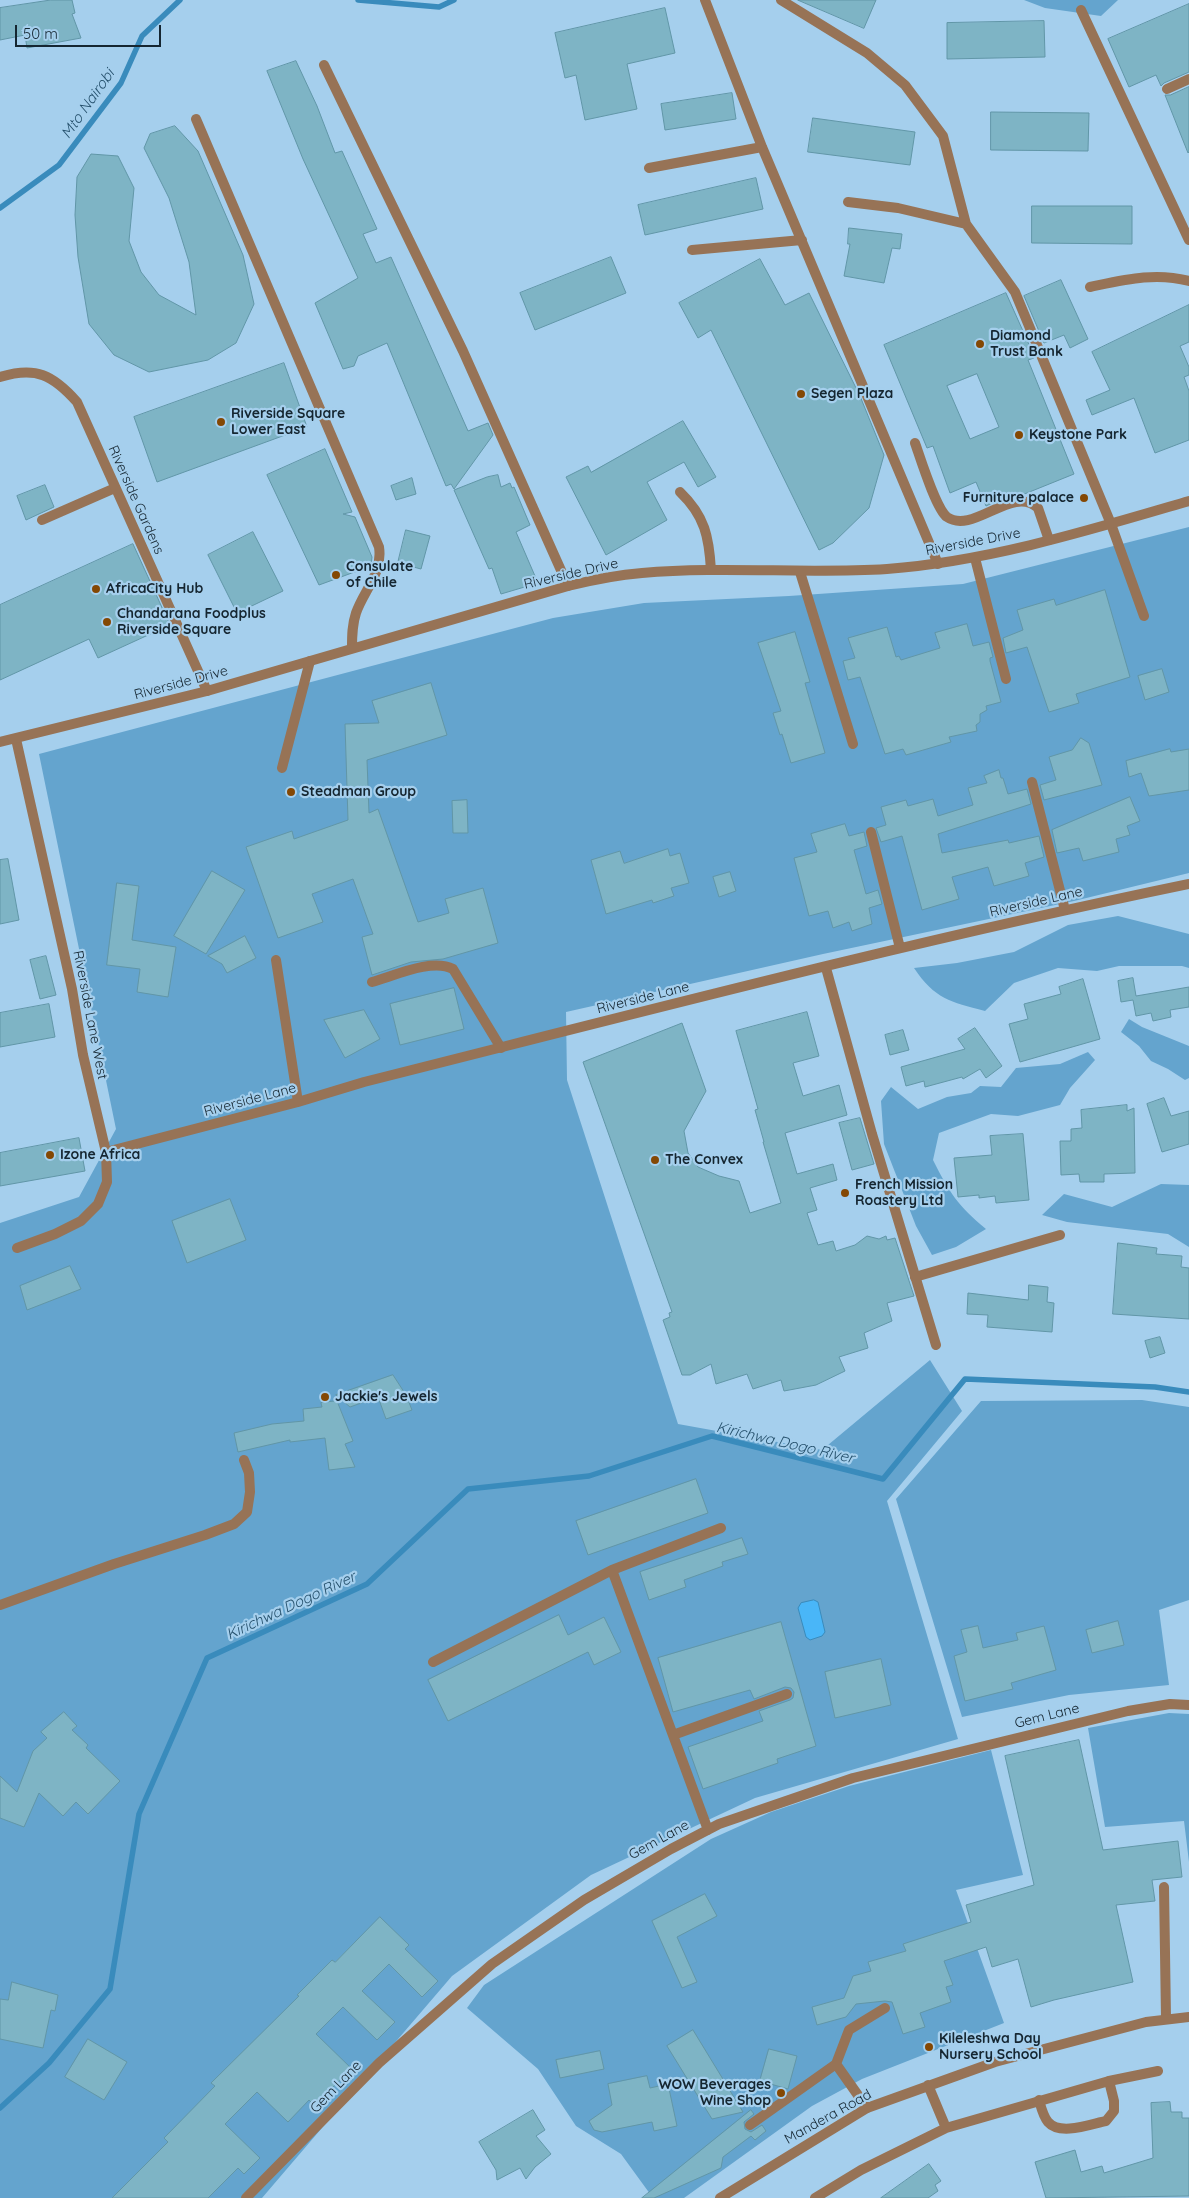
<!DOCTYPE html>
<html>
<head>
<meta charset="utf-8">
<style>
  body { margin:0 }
  #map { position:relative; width:1189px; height:2198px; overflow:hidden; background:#a5cfed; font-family:Quicksand,sans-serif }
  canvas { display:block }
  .scale { position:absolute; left:15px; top:25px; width:146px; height:22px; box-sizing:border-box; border:2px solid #152631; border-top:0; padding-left:6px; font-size:15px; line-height:18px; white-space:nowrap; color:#152631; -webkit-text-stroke:4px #a5cfed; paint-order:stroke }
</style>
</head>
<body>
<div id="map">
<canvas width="1189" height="2198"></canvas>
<div class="scale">50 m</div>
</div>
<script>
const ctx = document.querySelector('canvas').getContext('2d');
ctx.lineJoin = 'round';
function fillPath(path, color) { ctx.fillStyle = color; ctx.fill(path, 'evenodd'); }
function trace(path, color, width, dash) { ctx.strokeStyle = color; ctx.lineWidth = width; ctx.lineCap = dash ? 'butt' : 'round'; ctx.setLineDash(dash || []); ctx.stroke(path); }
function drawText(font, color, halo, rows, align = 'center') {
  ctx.font = font + ' Quicksand,sans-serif'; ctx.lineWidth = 4.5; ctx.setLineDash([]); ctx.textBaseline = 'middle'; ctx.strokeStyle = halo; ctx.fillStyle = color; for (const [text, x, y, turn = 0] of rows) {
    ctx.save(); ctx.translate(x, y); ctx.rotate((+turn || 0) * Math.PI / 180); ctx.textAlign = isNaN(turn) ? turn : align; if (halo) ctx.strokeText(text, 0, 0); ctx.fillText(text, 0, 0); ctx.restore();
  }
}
fillPath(new Path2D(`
  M1024 0H1118L1101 16 1045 8Z
  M1189 527V873L1074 901 823 954 566 1012 567 1080 678 1424 822 1450 930 1360 962 1411 887 1501 958 1739 755 1798 591 1875 452 1976 262 2198H0V1223L79 1197 116 1129 39 754 553 618 644 603 789 596 963 584Z
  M1118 916 1189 934V968L1182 966H1119L1097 971 1058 968 1014 983 985 1011C950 1002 935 999 914 968L957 963 1014 952 1068 925Z
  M1129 1019 1142 1027 1189 1046V1078L1185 1080 1168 1069 1151 1061 1139 1046 1121 1032Z
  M1088 1052 1095 1060 1070 1088 1060 1105 1018 1116 991 1114 939 1133 933 1160C949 1192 958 1206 986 1229L956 1247 932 1255 916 1226 884 1144 881 1101 891 1087 918 1109 947 1097 971 1093 980 1086 1001 1087 1016 1068 1060 1064Z
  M1161 1184 1189 1185V1247L1168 1234 1067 1222 1042 1215 1064 1194 1112 1207Z
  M1142 1400 1189 1407V1600L1159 1610 1169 1685 1069 1695 962 1717 896 1499 981 1401Z
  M1169 1713 1189 1714V1862L1184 1821 1105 1827 1088 1728Z
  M991 1750 1023 1875 956 1890 1004 2023 862 2079 812 2106 684 2198H653L621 2154 576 2126 538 2069 467 2008 484 1985 711 1839 771 1812 849 1786Z`), '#64a4ce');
const water = new Path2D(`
  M814 1600 818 1602 825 1632 822 1636 810 1640 806 1637 798 1608 801 1603Z`);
fillPath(water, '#49b6f8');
trace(water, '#398bbc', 1);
trace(new Path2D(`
  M358 0 439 7 454 0
  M0 208 59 165 121 83 142 36 180 0
  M0 2108 49 2063 110 1989 139 1814 207 1658 367 1584 468 1489 589 1476 712 1436 883 1479 965 1379 1155 1387 1189 1392`), '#398bbc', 5.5);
const building = new Path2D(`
  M51 0H72L75 13 72 14 81 38 27 48 25 35 0 40V8Z
  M798 0H876L864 28Z
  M1189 4V72L1164 83 1161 86 1156 75 1129 87 1108 39Z
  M665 8 675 53 627 64 637 109 585 120 576 75 565 78 555 33Z
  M1044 21 1045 57 947 59V23Z
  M296 61 317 106 335 153 342 151 377 229 363 234 376 263 391 257 468 431 488 423 493 435 454 489 451 484 446 486 387 343 358 356 354 366 343 369 315 303 358 278 303 159 267 71Z
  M1189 87V152L1188 153 1165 95H1170Z
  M732 93 736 119 665 130 661 104Z
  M991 112 1089 113 1088 151 991 150Z
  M813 118 915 132 910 165 808 152Z
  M175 126 198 151 243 255 254 304 236 343 208 360 149 372 114 355 89 324 78 257 75 215 77 177 91 154 118 156 134 188 129 241 141 272 159 295 196 315 189 262 169 198 144 148 150 134Z
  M756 178 763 209 645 235 638 205Z
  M1032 206H1132V244L1032 243Z
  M849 228 902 234 900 249 892 248 884 283 844 276 850 244H848Z
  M611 257 626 293 535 330 520 293Z
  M760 259 785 305 809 293 860 396 884 455 869 508 833 543 819 550 711 330 698 338 679 303Z
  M1061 280 1088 339 1070 348 1064 335 1044 343 1024 296Z
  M1006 293 1031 349 1034 358 1028 360 1074 474 1022 495 1003 498 986 506 976 482 950 493 933 446 927 448 884 345ZM977 374 999 427 970 439 947 386Z
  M1189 305V342L1180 346 1189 367V375L1184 377 1189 391V440L1155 453 1134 398 1092 415 1086 400 1110 390 1092 352Z
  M284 363 307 427 157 482 134 417Z
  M683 421 716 477 698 487 684 462 647 482 667 520 606 555 566 477 588 466 591 472Z
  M325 449 352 512 343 514 355 517 372 557 371 566 319 585 267 475Z
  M498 475 501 487 510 483 512 488 514 487 530 525 516 532 538 583 501 594 492 568 489 569 454 490 487 477Z
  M412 478 416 494 396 500 391 486Z
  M45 485 54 507 26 520 17 496Z
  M406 530 430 536 421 569 398 563Z
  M253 532 283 591 237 613 208 555Z
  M133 544 170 625 98 658 89 639 0 680V605Z
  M1105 590 1130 677 1076 694 1079 703 1049 712 1027 647 1006 653 1003 638 1023 630 1017 610 1054 599 1056 605Z
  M967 624 973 646 989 642 993 657 990 658V661L1001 702 986 706 987 710 980 714V722L976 725 977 731 949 737 951 742 906 755 903 749 885 754 860 677 848 680 843 661 855 658 848 638 887 627 896 657 899 656 901 660 940 648 935 633Z
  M795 632 810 682 805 683 825 753 791 763 782 734 780 735 773 713 781 711 758 643Z
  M1162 669 1169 692 1145 700 1138 676Z
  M431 683 447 735 367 760 369 813 378 809 418 922 449 913 445 899 483 888 498 943 443 959 411 962 372 975 362 937 373 934 353 879 312 894 323 922 278 938 246 847 292 831 294 839 348 820 345 724 379 723 372 701Z
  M1081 738 1089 743 1102 785 1044 800 1040 785 1056 780 1049 757 1072 750Z
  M1170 749 1171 752 1189 749V790L1149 796 1141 773 1129 777 1126 761Z
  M999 770 1001 778H1003L1008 794 1027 789 1031 804 938 834 942 853 1008 840 1009 843 1039 836 1044 857 1025 863 1029 876 994 886 988 867 952 877 959 899 922 910 902 836 881 842 876 828 886 825 881 807 906 800 908 806 933 799 938 816 973 805 968 788 987 783 984 776Z
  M1130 797 1140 821 1127 826 1130 835 1116 839 1119 852 1083 861 1079 848 1057 853 1052 830Z
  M467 800 468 833H453L452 801Z
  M845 824 849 836 864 832 867 846 854 850 866 894 878 890 882 904 869 908 872 924 852 931 849 922 833 928 828 911 809 916 794 858 817 852 811 834Z
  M668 849 670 856 680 853 689 883 671 888 674 896 653 903 652 900 606 914 591 860 620 851 624 863Z
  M8 859 19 920 0 924V860Z
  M212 871 245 890 206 954 174 936Z
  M730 872 736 891 719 897 713 877Z
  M117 883 139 886 132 940 176 947 168 997 137 992 140 969 107 965Z
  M245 936 256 958 227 973 222 964 208 956Z
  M46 956 56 995 40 999 30 960Z
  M1133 978 1136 996 1189 987V1007L1170 1010 1171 1017 1153 1021 1151 1013 1136 1016 1133 1000 1121 1002 1118 981Z
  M1083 979 1100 1039 1020 1062 1009 1024 1028 1019 1024 1004 1061 994 1059 987Z
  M454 988 464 1029 400 1045 390 1004Z
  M49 1004 55 1037 0 1047V1013Z
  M364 1010 380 1039 345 1058 324 1020Z
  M807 1012 819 1056 793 1063 803 1096 839 1085 847 1115 785 1133 797 1174 833 1164 837 1180 810 1188 817 1210 807 1213 818 1245 833 1241 836 1251 855 1245 867 1236 879 1239 886 1236 887 1240 895 1238 914 1296 887 1303 892 1321 864 1333 868 1348 839 1357 845 1371 816 1385 784 1391 781 1380 753 1389 747 1374 716 1384 711 1364 690 1375H682L663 1320 670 1317 669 1313 672 1312 583 1062 682 1023 706 1091 684 1131 688 1153 698 1167 719 1176 739 1181 750 1213 781 1203 763 1142H764L755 1110 758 1109 736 1031Z
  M975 1028 1002 1066 986 1078 980 1069 963 1079 962 1077 925 1087 924 1081 906 1086 901 1067 965 1049 958 1039Z
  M903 1030 909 1050 890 1055 885 1035Z
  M1164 1098 1171 1116 1189 1111V1144L1162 1152 1147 1104Z
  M1127 1105V1111L1134 1108 1135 1173 1104 1174V1182H1080L1079 1174 1061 1175 1060 1141H1071V1129L1082 1128 1081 1110Z
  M860 1118 874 1164 852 1170 839 1123Z
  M1023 1134 1029 1200 996 1203 995 1196 979 1198V1195L958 1197 954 1158 992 1155 990 1136Z
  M79 1138 85 1171 0 1186V1153Z
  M230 1199 246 1240 187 1263 172 1221Z
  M1118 1243 1157 1248 1156 1254 1182 1256 1181 1267 1189 1268V1319L1113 1314Z
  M70 1266 81 1289 27 1310 20 1286Z
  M1029 1285 1048 1287 1047 1302 1054 1303 1052 1332 987 1327 988 1315 967 1314 968 1293 1028 1300Z
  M1160 1337 1165 1353 1150 1358 1145 1341Z
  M393 1375 406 1395 412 1410 386 1419 378 1397 350 1407 336 1395Z
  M337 1401 353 1441 345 1444 355 1467 329 1470 325 1438 290 1442V1440L238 1452 234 1433 272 1424 304 1421 303 1409 322 1407 321 1403Z
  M696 1479 708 1513 588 1555 576 1521Z
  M742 1538 748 1554 722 1562 723 1566 684 1580 686 1587 649 1600 640 1572Z
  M559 1615 568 1635 604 1617 621 1652 594 1665 588 1652 448 1721 428 1680Z
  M1118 1621 1124 1645 1092 1653 1086 1630Z
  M781 1622 816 1746 777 1759 778 1763 703 1789 688 1747 763 1721 759 1711 790 1700 793 1698 794 1692 791 1688 785 1687 754 1699 750 1690 673 1712 658 1658Z
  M978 1626 983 1648 1018 1640 1016 1633 1044 1626 1056 1670 1011 1683 1013 1689 965 1701 954 1656 967 1652 961 1630Z
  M881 1659 891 1705 835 1718 825 1672Z
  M64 1712 77 1726 72 1730 88 1745 86 1748 120 1781 88 1814 76 1802 63 1816 39 1793 24 1827 0 1818V1776L17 1792 33 1751 47 1738 41 1732Z
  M1079 1740 1103 1850 1178 1841 1182 1877 1152 1880 1155 1901 1116 1905 1133 1982 1054 2000 1031 2007 1018 1959 992 1967 986 1947 944 1961 953 1985 946 1987 951 2002 920 2013 925 2027 903 2034 892 2002 885 2001 856 2004 846 2017 817 2025 812 2007 844 1998 853 1976 871 1971 868 1962 906 1951 903 1944 971 1922 966 1905 1034 1885 1005 1756Z
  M705 1894 717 1916 677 1937 697 1982 682 1988 652 1921Z
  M380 1917 409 1945 405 1949 438 1981 422 1997 389 1964 362 1991 395 2022 377 2040 343 2007 316 2034 352 2069 314 2105 309 2100 288 2122 257 2092 225 2124 260 2158 244 2174 238 2168 208 2198H112L168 2142 164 2138 215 2086 211 2083 299 1996 297 1995 332 1960 335 1962Z
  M12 1982 58 1995 55 2011 51 2010 43 2048 0 2039V1999L8 2000Z
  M693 2030 743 2112 712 2119 667 2046Z
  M88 2039 127 2062 104 2100 65 2077Z
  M769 2049 797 2056 788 2089 760 2081Z
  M600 2051 604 2069 560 2078 556 2060Z
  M647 2076 650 2088 668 2084 677 2126 654 2131 652 2122 602 2132 594 2130 589 2121 612 2105 608 2084Z
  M1170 2102 1171 2112H1182V2118H1189V2196L1046 2198 1035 2162 1075 2150 1081 2172 1102 2166 1104 2173 1153 2158 1151 2103Z
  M533 2110 545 2130 536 2136 551 2154 535 2167 526 2179 520 2168 497 2180 496 2170 479 2142Z
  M751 2110 754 2114 744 2122 745 2129 751 2132 762 2125 766 2131 755 2140 751 2136 723 2157 721 2168 654 2198H642Z
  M929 2164 941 2181 935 2185 938 2191 928 2198H881Z`);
fillPath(building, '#7eb4c5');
trace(building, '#6196a7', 1);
trace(new Path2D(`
  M705 0 762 147 938 564
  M781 0 867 53 905 85 943 136 966 224 1015 292 1111 524 1144 616
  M1081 10 1189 240
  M324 65 463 351 568 586
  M1167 89 1189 79
  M196 119 379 547C383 573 364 590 356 613 352 625 352 636 352 648
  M649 168 762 147
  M848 202 898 208 966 224
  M692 250 802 240
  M1090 287C1124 280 1155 272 1189 281
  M915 443C920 457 936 509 947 517 973 535 1013 484 1038 508L1049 540
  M680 492C705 516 709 537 711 570
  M42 520 115 488
  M282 768 310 661
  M372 982C394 976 432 958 453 969L501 1048
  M915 1277 1060 1235
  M1164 1887 1166 2018
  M836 2064 849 2030 885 2008
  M1039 2100C1041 2107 1043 2116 1048 2122 1060 2136 1091 2124 1106 2121L1114 2111V2101L1109 2081
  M750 2125 836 2064 867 2108`), '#977356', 10);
trace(new Path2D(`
  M0 377C36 366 53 375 77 402L207 691
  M975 558 1006 679
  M800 572 853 744
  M16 739 72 989 83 1055 106 1152 107 1182 98 1204 81 1221 55 1234 17 1248
  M1032 782 1065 910
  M871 832 900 948
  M276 960 298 1102
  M826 968 872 1134 936 1345
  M106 1152 298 1102 364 1082C638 1013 912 941 1189 884
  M612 1570 721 1528
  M0 1605 114 1564 205 1535 234 1524 247 1512 250 1492 249 1473 244 1460
  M433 1662 612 1570 708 1830
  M673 1735 787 1694
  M928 2085 946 2128 1109 2081 1158 2071
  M246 2198 379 2063 492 1964 584 1900 671 1849 719 1824 853 1778 1128 1711 1170 1704 1189 1705
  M720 2198 867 2108 995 2062 1146 2022 1189 2017
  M815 2198 861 2170 946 2128`), '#977356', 10);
trace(new Path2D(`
  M0 742 207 691 568 586C592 580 617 575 642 573 723 566 806 574 887 569 990 561 1090 530 1189 501`), '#977356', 10);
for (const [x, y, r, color] of [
  [980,344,5,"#844804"],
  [801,394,5,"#844804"],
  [221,422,5,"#844804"],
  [1019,435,5,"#844804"],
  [1084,498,5,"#844804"],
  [336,575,5,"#844804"],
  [96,589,5,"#844804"],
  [107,622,5,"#844804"],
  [291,792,5,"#844804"],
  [50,1155,5,"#844804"],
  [655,1160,5,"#844804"],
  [845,1193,5,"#844804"],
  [325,1397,5,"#844804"],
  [929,2047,5,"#844804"],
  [781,2093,5,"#844804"]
]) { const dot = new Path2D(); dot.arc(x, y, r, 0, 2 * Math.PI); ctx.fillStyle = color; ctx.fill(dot); trace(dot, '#a5cfed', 2); }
drawText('bold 14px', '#152631', '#a5cfed', [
  ["Diamond",990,336],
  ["Trust Bank",990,352],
  ["Segen Plaza",811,394],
  ["Riverside Square",231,414],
  ["Lower East",231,430],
  ["Keystone Park",1029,435],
  ["Furniture palace",1074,498,"right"],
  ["Consulate",346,567],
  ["of Chile",346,583],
  ["AfricaCity Hub",106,589],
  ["Chandarana Foodplus",117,614],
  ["Riverside Square",117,630],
  ["Steadman Group",301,792],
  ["Izone Africa",60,1155],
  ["The Convex",665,1160],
  ["French Mission",855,1185],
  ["Roastery Ltd",855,1201],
  ["Jackie's Jewels",335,1397],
  ["Kileleshwa Day",939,2039],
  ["Nursery School",939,2055],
  ["WOW Beverages",771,2085,"right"],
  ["Wine Shop",771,2101,"right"]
], 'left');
drawText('14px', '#152631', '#a5cfed', [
  ["Riverside Gardens",136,500,66],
  ["Riverside Drive",973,542,-11],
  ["Riverside Drive",571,574,-13],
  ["Riverside Drive",181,683,-15],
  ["Riverside Lane",1036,902,-13],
  ["Riverside Lane",643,998,-14],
  ["Riverside Lane West",90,1015,79],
  ["Riverside Lane",250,1100,-15],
  ["Gem Lane",1047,1716,-14],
  ["Gem Lane",659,1840,-29],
  ["Gem Lane",336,2087,-46],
  ["Mandera Road",828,2117,-29]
]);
drawText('italic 15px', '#25506c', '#a5cfed', [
  ["Mto Nairobi",88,104,-55],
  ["Kirichwa Dogo River",785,1443,13],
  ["Kirichwa Dogo River",291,1606,-25]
]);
</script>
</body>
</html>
